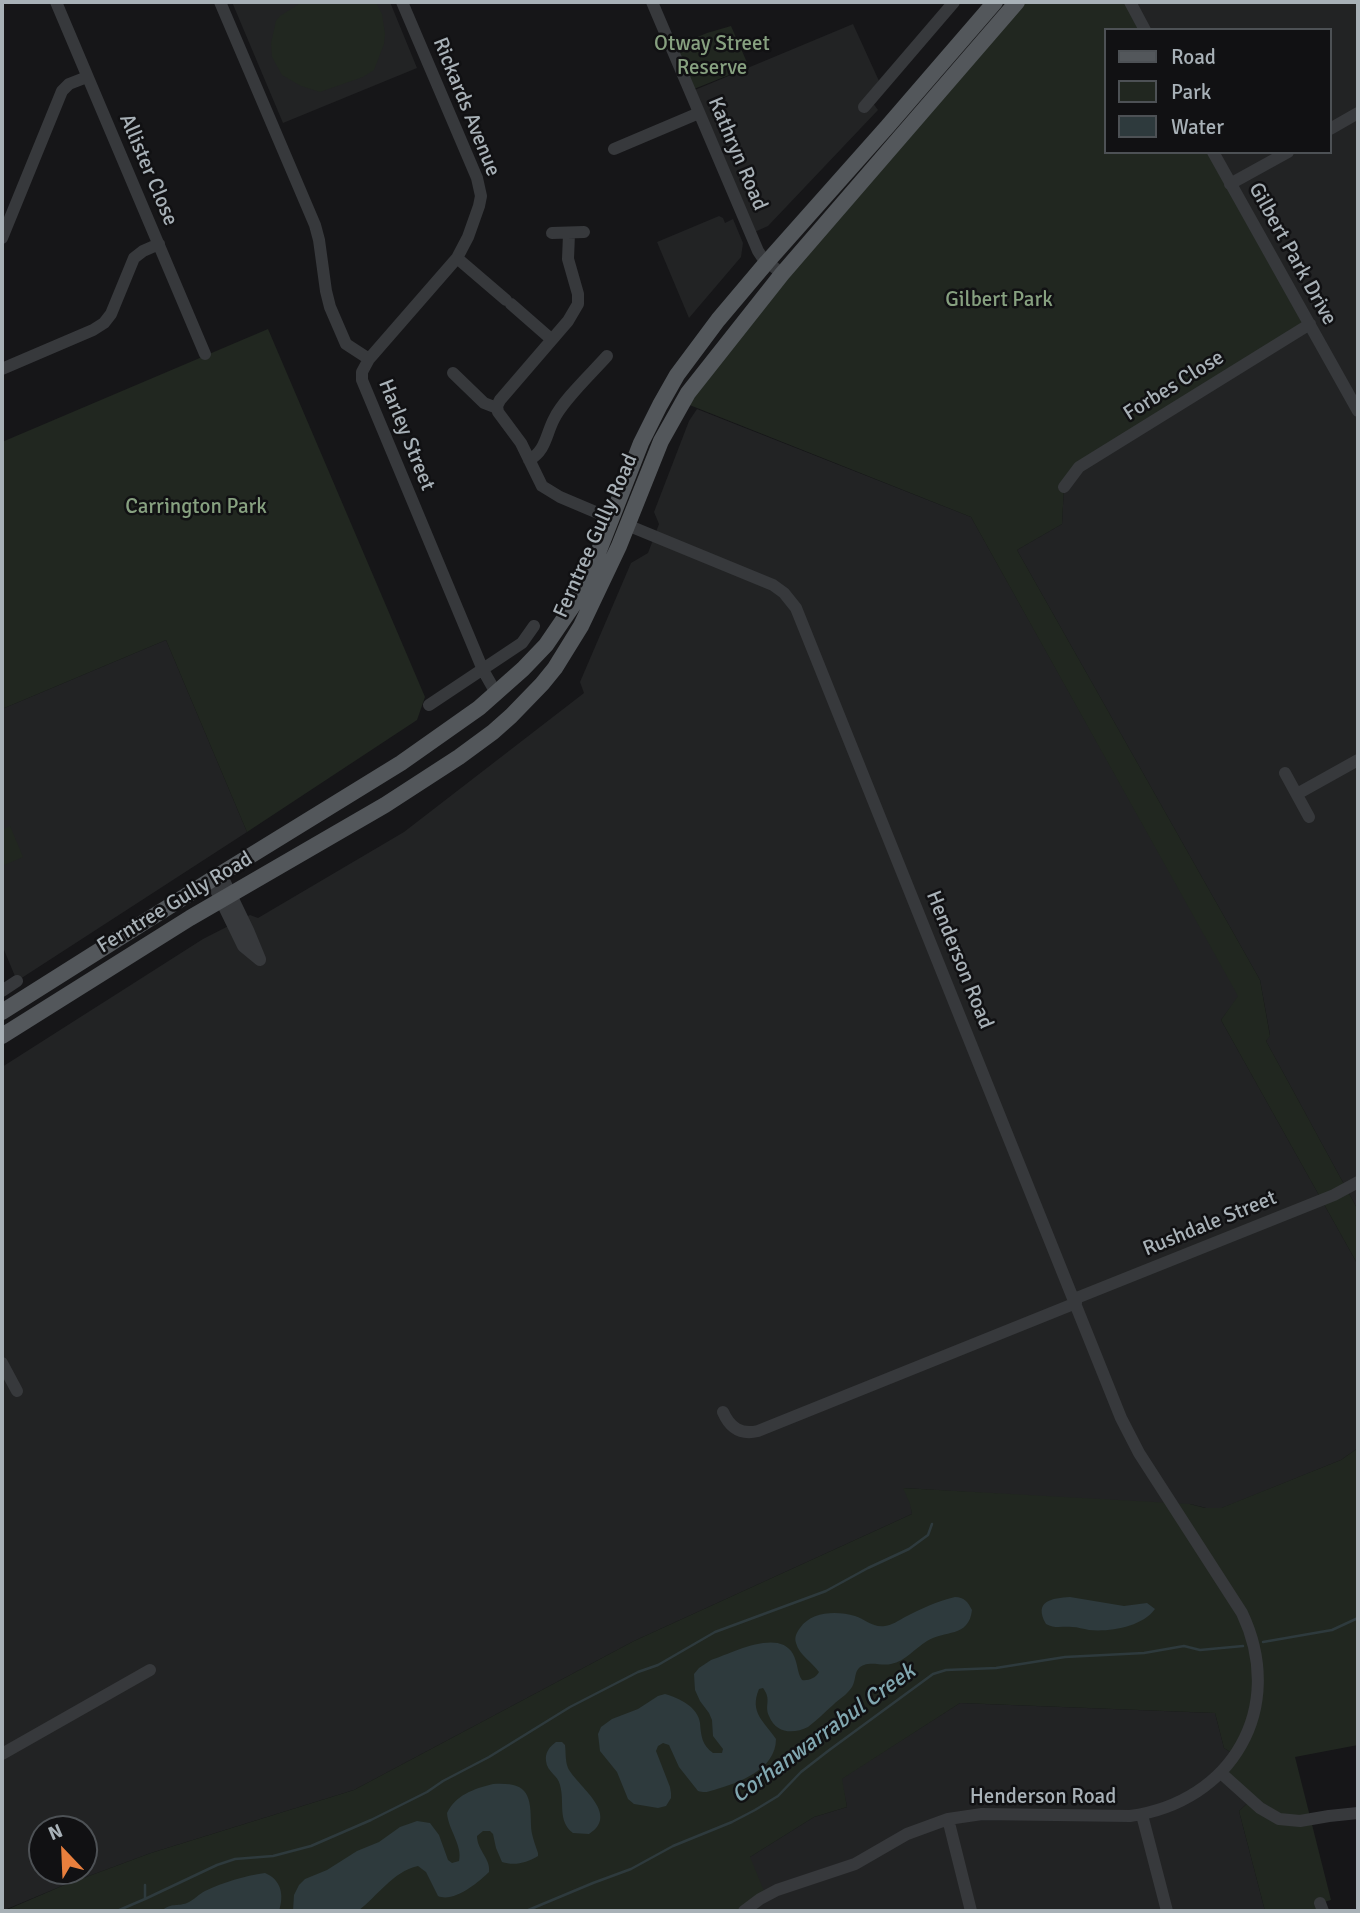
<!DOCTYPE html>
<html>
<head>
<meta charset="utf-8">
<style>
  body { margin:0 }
  #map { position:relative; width:1360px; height:1913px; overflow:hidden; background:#161618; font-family:Signika,sans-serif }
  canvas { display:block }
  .frame { position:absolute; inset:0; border:4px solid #a8b1b7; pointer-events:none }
  .legend { position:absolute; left:1104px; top:28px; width:228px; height:126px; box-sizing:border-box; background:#111113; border:2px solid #4d5155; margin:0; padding:9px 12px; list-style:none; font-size:21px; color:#a8b1b7 }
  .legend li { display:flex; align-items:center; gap:14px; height:35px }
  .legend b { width:35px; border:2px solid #4d5155 }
  .north { position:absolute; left:28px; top:1815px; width:70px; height:70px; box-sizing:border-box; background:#111113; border:2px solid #4d5155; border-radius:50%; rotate:337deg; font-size:19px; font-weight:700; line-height:28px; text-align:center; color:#a8b1b7 }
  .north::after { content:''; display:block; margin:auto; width:24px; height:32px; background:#e97f3d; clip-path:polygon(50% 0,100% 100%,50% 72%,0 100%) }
</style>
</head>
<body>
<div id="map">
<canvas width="1360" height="1913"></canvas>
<div class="frame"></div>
<ul class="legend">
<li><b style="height:9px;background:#53575b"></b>Road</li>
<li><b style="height:19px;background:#212720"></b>Park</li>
<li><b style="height:19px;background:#2e3a3d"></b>Water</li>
</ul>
<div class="north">N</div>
</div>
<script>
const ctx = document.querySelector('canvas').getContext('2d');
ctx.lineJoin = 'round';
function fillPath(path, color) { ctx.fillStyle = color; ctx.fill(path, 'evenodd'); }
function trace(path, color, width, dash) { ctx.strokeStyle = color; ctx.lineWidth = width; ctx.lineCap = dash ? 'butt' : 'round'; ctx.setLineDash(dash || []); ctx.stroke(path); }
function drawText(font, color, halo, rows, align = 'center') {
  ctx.font = font + ' Signika,sans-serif'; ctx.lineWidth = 5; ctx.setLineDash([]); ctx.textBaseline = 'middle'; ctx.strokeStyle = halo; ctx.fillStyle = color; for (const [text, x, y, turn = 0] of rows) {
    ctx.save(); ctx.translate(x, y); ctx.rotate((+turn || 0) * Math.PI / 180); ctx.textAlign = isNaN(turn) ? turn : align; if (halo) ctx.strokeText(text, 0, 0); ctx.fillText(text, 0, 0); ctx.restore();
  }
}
fillPath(new Path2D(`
  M232 2H390L417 68 283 123Z
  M1130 2H1358V1210L1266 1041 1270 1035 1260 980 1017 550 1062 524 1064 487 1213 152H1330V30H1145Z
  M853 24 879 81 867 95 878 110 768 226 750 234 690 92Z
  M719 216 723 218 725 223 733 219 743 243 741 257 689 318 657 242Z
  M697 409 971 517 1239 996 1221 1020 1358 1265V1448L1341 1460 1222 1508H1206L1190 1504H1155L904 1488 911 1504 912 1514 634 1641 354 1790 151 1853 62 1886 2 1911V1067L203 939 250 915 258 918 404 832 584 693 580 682 631 563 648 553 659 524 654 512 689 421ZM42 1829H84V1871H42Z
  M166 640 247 832 17 981 2 945V709Z
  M960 1703 1215 1713 1224 1748 1235 1755 1251 1800 1239 1811 1265 1911H744L750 1857 814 1817 847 1807 841 1779Z`), '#222324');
fillPath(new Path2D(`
  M302 2H376L382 14 385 34 384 44 374 70 363 77 320 92 301 86 282 75 272 57 271 43 276 21 280 16Z
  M1017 2H1130L1145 30H1106V152H1213L1310 324 1079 467 1064 487 1062 524 1017 550 1260 980 1270 1036 1266 1041 1358 1210V1265L1221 1020 1238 996 971 517 682 402Z
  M731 26 749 67 694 89 676 46 707 33Z
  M268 329 425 697 417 720 247 832 166 640 2 709V442Z
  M10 826 23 857 2 866V830Z
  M1358 1448V1745L1295 1757 1331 1900 1321 1903 1323 1911H1265L1239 1811 1251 1800 1221 1773 1235 1755 1224 1748 1215 1713 960 1703 842 1779 847 1807 814 1817 750 1857 766 1896 744 1911H4L62 1886 151 1853 354 1790 634 1641 912 1514 910 1504 903 1488 1190 1504 1205 1508H1221L1341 1460Z`), '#212720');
fillPath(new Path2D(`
  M955 1597C964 1597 968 1602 972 1610 969 1638 944 1630 927 1641 915 1648 906 1661 891 1664 882 1666 873 1662 864 1665 853 1669 857 1679 852 1687 847 1695 839 1699 833 1705 824 1713 817 1720 808 1727 794 1734 776 1734 769 1716 764 1705 772 1700 763 1688L759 1689C749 1713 764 1721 776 1739 776 1770 738 1783 714 1790 707 1792 705 1793 698 1791L679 1767 669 1745 663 1743 658 1746 656 1751 670 1787 671 1793V1798L666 1806 658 1808 634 1804 628 1799 617 1772 600 1751 598 1734 601 1727 612 1719 638 1709 658 1696 665 1694C679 1698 698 1707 700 1723 701 1736 702 1745 713 1753H722L723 1749 713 1736 712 1720 709 1713 700 1701 695 1690 694 1674 699 1668 711 1660C732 1653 779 1628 793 1654 798 1663 797 1673 802 1680 808 1681 816 1678 819 1672 812 1662 799 1655 796 1643 794 1637 797 1632 800 1628 812 1611 837 1611 855 1616 865 1619 873 1628 885 1626 892 1625 898 1621 905 1617 921 1609 937 1601 955 1597Z
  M1070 1597 1124 1606 1147 1603 1155 1609C1142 1627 1110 1632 1089 1630 1083 1629 1078 1627 1072 1627 1062 1626 1055 1629 1046 1624 1033 1601 1052 1598 1070 1597Z
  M556 1742H562L565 1745C566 1753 565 1760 568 1768 577 1786 621 1814 589 1834L573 1833C557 1821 565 1802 560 1785 558 1775 547 1772 546 1761 545 1753 549 1747 556 1742Z
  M493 1784C527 1782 531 1793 531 1825 531 1834 535 1844 538 1853V1856C527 1863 514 1866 502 1862L496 1848 493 1834 490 1831H483L477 1836C477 1850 491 1859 489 1872 478 1883 453 1903 438 1896L426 1872 418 1866C392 1872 378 1896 358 1911H293L294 1895 299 1885 305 1879 327 1870 357 1851 379 1842 400 1827 417 1821 430 1823 439 1835 448 1860 452 1863 459 1861C463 1846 448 1829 447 1813 456 1795 473 1789 493 1784Z
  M265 1873C282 1880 284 1896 279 1911H161C173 1902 176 1907 187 1903 194 1900 199 1894 205 1891 224 1882 244 1876 265 1873Z`), '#2e3a3d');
trace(new Path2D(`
  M1263 1642 1332 1630 1358 1618
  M145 1899 217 1865 235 1859 273 1856 311 1846 371 1820 427 1792 443 1781 489 1757 570 1707 638 1672 658 1665 715 1632 826 1591 868 1568 909 1549 928 1535 932 1524
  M117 1911 145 1899V1885
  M526 1911 593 1883 631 1869 673 1846 732 1822 755 1810 778 1796 801 1772 828 1751 933 1674 946 1670 996 1668 1065 1657 1144 1653 1184 1646 1200 1650 1243 1646`), '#2e3a3d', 2.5);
trace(new Path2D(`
  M56 2 205 354
  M220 2 315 225 319 240 326 291 330 307 346 344 369 359
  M402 2 477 178 481 196 479 206 468 237 457 258 369 359 362 372V380L483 670 496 693
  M652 2 758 251 762 257 782 274
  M1130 2 1145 30
  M864 107 954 2
  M1330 129 1358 113
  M614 149 699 113
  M1213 152 1358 411
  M1230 184 1288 152
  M552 233 584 232
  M569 234 568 259 578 294V304L568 321 500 400 497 406 498 412 521 443 542 486 560 497 612 519
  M2 238 62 91 69 84 87 77
  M457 258 506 300
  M511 304 551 339
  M2 369 93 330 104 323 111 314 134 258 143 251 159 244
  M453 373 484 403 497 408
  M529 460C546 451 546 434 554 419 563 400 592 373 607 356
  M1064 487 1079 467 1310 324
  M627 525 773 585 784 593 796 608 1121 1418 1139 1453 1242 1613C1287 1708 1232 1802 1130 1816L982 1814 948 1819 907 1834 855 1864 777 1890 760 1899 744 1911
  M429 705 522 643 534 626
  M1285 773 1309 817
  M1297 794 1358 760
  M221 874 248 930 260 959
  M211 880 243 946 260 960
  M2 991 17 981
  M1074 1299 1334 1195 1358 1182
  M2 1363 17 1391
  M723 1412C730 1428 741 1435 758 1431L1076 1303
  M2 1754 150 1670
  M1221 1773 1260 1808 1279 1819 1300 1821 1329 1816 1358 1813
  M1142 1815 1167 1911
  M948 1819 971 1911
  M1320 1903 1323 1911`), '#37393c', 12);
trace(new Path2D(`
  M2 1012 211 880 401 763 479 708 523 669 546 645 574 604 589 576 641 443 660 405 677 375 718 320 767 262 887 127 995 2
  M2 1036 190 918 385 805 459 757 493 732 511 716 542 684 555 668 581 626 619 546 661 441 688 393 782 274 1017 2`), '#53575b', 16);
drawText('21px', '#87a180', '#111113', [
  ["Otway Street",712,44],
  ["Reserve",712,68],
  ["Gilbert Park",999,300],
  ["Carrington Park",196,507]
]);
drawText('21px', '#a8b1b7', '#111113', [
  ["Rickards Avenue",466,107,68],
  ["Kathryn Road",737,154,67],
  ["Allister Close",148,170,67],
  ["Gilbert Park Drive",1292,254,61],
  ["Forbes Close",1174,386,-32],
  ["Harley Street",406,435,68],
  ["Ferntree Gully Road",596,536,-66],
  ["Ferntree Gully Road",175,903,-31],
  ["Henderson Road",959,960,68],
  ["Rushdale Street",1210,1224,-22],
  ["Henderson Road",1043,1797]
]);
drawText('italic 23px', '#81a7b0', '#111113', [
  ["Corhanwarrabul Creek",824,1734,-36]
]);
</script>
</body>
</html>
